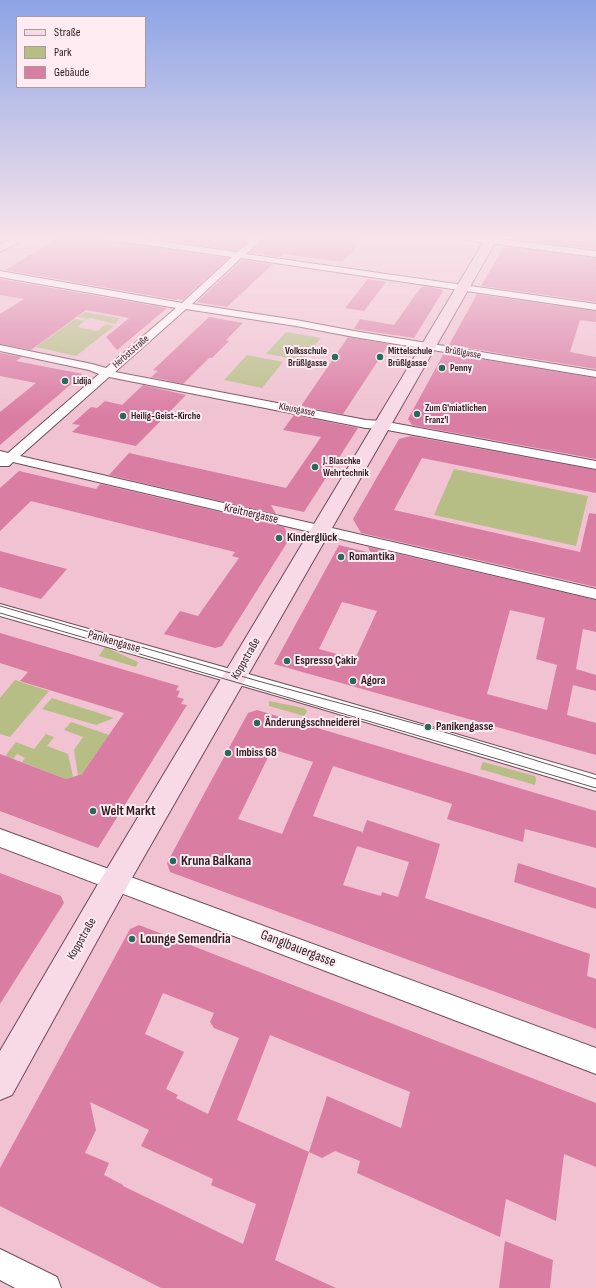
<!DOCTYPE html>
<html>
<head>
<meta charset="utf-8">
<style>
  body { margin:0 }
  #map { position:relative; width:596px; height:1288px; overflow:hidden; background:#f0c2d2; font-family:"Sofia Sans Condensed",sans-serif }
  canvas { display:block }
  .legend { position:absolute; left:16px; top:16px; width:130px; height:72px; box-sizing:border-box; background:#ffebf2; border:1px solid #ab99a0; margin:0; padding:5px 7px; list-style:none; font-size:12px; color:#2e1e24 }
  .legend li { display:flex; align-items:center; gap:8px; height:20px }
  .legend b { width:20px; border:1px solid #ab99a0 }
</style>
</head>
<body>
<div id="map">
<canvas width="596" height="1288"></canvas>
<ul class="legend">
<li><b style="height:5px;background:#f8dae6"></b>Straße</li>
<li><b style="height:11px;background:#b6be86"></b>Park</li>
<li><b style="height:11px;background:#da7da3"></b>Gebäude</li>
</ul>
</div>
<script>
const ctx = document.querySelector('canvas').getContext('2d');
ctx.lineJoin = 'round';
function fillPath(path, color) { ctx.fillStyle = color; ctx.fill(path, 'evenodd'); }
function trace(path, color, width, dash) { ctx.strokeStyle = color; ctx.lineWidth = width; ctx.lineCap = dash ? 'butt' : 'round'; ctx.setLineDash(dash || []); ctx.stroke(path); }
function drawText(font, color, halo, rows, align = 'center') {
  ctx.font = font + ' "Sofia Sans Condensed",sans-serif'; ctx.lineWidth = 4; ctx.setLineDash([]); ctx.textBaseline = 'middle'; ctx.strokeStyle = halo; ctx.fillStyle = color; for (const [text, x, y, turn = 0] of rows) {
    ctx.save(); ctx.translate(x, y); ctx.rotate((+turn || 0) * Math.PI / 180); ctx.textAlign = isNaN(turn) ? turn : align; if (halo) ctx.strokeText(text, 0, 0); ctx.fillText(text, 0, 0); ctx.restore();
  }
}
fillPath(new Path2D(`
  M85 312 120 318 115 324 91 318 88 319 77 317Z
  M75 319 85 321 77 327 97 331 106 324 114 326 76 356 36 347Z
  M286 332 321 338 303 360 266 354Z
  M247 355 283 362 262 388 224 380Z
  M454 469 588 496 576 546 434 515Z
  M105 647 138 662 136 667 99 656Z
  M15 680 49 691 10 737 0 734V698Z
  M52 698 114 718 96 725 42 709Z
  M269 701 304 708 307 711 304 716 269 706Z
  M71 722 109 735 82 774 78 775 74 750 83 737 64 730Z
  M46 734 54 737 47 746 68 754 73 777 66 779 22 762 25 758 17 754 13 759 5 756 16 742 34 749Z
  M483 762 535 776 536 779 535 785 480 769Z`), '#b6be86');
fillPath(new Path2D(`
  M61 236H99L104 240 229 258 183 300 178 299 176 300 5 270Z
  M129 236H255L237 250Z
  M267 236H366L342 262 284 254 280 257 249 253Z
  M509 236H596V249L508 239Z
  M504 246 596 258V302L481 286Z
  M242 260 273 264 227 307 197 302Z
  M0 279 167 308 117 350 106 337 129 318 86 310 31 350 0 344V314L24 299 0 295Z
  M368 279 386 282 364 311 345 308Z
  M425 286 440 289 443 291 414 338 354 329 360 319 394 325 421 287Z
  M477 294 596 311V322L580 320 570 352 596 357V369L449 345Z
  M209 317 243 323 226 340 229 341 212 358H209L183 384 151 377 158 371 153 370Z
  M348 337 389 344 343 414 301 406Z
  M0 353 22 357 16 361 83 374 0 445V412L36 383 0 376Z
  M444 353 596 378V459L412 425 408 419Z
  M143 385 186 395 136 446 72 432 80 425 72 424 91 407 97 408 105 401 122 405Z
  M294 415 358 428 304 512 271 505 276 514 109 475 129 453 286 488 321 437 283 430Z
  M411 436 596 470V493L422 458 394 510 580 552 589 513 596 514V587L361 533 353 519 399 439Z
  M19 471 96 489 100 484 284 527 290 538 222 646 215 648 164 634 180 611 198 616 239 558 232 556 235 552 31 501 0 531V488Z
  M339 545 371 553 368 547 596 600V632L583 629 576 669 596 675V691L573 685 567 715 596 723V755L274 664ZM342 602 377 611 355 659 319 649ZM510 610 545 618 536 659 557 665 547 710 487 694Z
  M0 551 29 559 67 569 41 599 0 587Z
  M0 633 179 686 176 690 180 691 177 697 184 699 181 704 187 705 98 848 0 811V754L66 779 73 777 82 774 124 713 20 681 28 672 0 663Z
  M257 710 596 811V848L525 829 523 842 447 819 452 804 333 766 313 816 362 832V834L367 820 440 844 425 898 590 954 587 976 596 979V1029L170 872 167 863 198 805 248 713ZM272 749 313 762 282 834 238 819ZM357 846 409 862 398 897 382 892 381 896 343 885Z
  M518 863 596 888V909L514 882Z
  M0 873 61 896 64 903 0 1004Z
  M139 925 596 1103V1167L564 1154 556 1221 506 1199 500 1237 357 1173 360 1161 335 1151 322 1158 309 1152 275 1260 336 1288H161L0 1206V1168L130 929ZM163 993 214 1013 210 1022 214 1028 239 1038 208 1114 176 1098 178 1095 166 1089 184 1052 145 1034ZM270 1035 410 1092 401 1128 327 1096 309 1152 237 1120ZM90 1102 149 1130 141 1146 213 1179 211 1185 256 1204 243 1244 123 1186V1185L104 1175 109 1163 85 1153 96 1130Z
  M505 1241 553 1260 550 1288H499Z`), '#da7da3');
const street = new Path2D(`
  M100 236H120L237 252 257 236H266L246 254 596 304V310L241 258 192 304 296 320 354 331 596 371V377L354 337 296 326 186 309 115 372 366 420 382 421 596 461V469L382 429 366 428 109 377 20 456 596 589V599L13 462 9 466H0V451L8 453 99 374 89 370 0 351V345L92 364 106 368 176 308 0 277V271L182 303 232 257 104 239Z
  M454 236H475L596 251V257L458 239Z
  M0 604 312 692 596 775V791L312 706 0 616Z
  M0 829 596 1048V1074L0 847Z
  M0 1249 57 1277 61 1288H15L0 1280Z`);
const secondary = new Path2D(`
  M15 236H29L27 238 0 252V244Z
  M487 236H499L125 890 12 1095 0 1100V1051L105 872Z`);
trace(street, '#724b5a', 2);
trace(secondary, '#724b5a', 2);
fillPath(street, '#fff');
fillPath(secondary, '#f8dae6');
trace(new Path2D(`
  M0 606 258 681 428 727 596 779
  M0 613 596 788`), '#6b515a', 1);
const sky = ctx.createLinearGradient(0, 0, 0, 416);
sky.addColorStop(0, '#8ca4e5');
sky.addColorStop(0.57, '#f8e4eb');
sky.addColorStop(1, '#f8e4eb00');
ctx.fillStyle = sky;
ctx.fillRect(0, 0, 596, 416);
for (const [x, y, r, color] of [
  [335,357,4,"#296b5b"],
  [380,357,4,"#296b5b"],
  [442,368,4,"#296b5b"],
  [65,381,4,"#296b5b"],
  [417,414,4,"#296b5b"],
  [123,416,4,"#296b5b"],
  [315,467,4,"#296b5b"],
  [279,538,4,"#296b5b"],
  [341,557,4,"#296b5b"],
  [287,661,4,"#296b5b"],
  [353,681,4,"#296b5b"],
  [257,723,4,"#296b5b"],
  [428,727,4,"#296b5b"],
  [228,753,4,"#296b5b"],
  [93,811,4,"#296b5b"],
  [173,861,4,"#296b5b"],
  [132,939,4,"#296b5b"]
]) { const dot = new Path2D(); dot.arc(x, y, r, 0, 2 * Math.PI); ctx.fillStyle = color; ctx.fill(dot); trace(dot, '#ffebf2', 1.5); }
drawText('bold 10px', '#2e1e24', '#ffebf2', [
  ["Volksschule",327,351,"right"],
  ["Brüßlgasse",327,363,"right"],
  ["Mittelschule",388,351],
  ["Brüßlgasse",388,363],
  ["Penny",450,368],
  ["Lidija",73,381],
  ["Zum G'miatlichen",425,408],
  ["Franz'l",425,420],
  ["Heilig-Geist-Kirche",131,416],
  ["J. Blaschke",323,461],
  ["Wehrtechnik",323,473]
], 'left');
drawText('10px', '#2e1e24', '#ffebf2', [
  ["Herbststraße",131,352,-41],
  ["Brüßlgasse",463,353,9],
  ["Klausgasse",297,410,11]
]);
drawText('12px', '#2e1e24', '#ffebf2', [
  ["Kreitnergasse",251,514,13],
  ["Panikengasse",114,642,16],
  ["Koppstraße",246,659,-60],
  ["Koppstraße",82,939,-60]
]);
drawText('bold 12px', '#2e1e24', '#ffebf2', [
  ["Kinderglück",287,538],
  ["Romantika",349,557],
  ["Espresso Çakir",295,661],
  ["Agora",361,681],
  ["Änderungsschneiderei",265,723],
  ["Panikengasse",436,727],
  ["Imbiss 68",236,753]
], 'left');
drawText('bold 14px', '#2e1e24', '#ffebf2', [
  ["Welt Markt",101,811],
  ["Kruna Balkana",181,861],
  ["Lounge Semendria",140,939]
], 'left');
drawText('14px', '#2e1e24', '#ffebf2', [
  ["Ganglbauergasse",298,949,21]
]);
</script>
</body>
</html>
